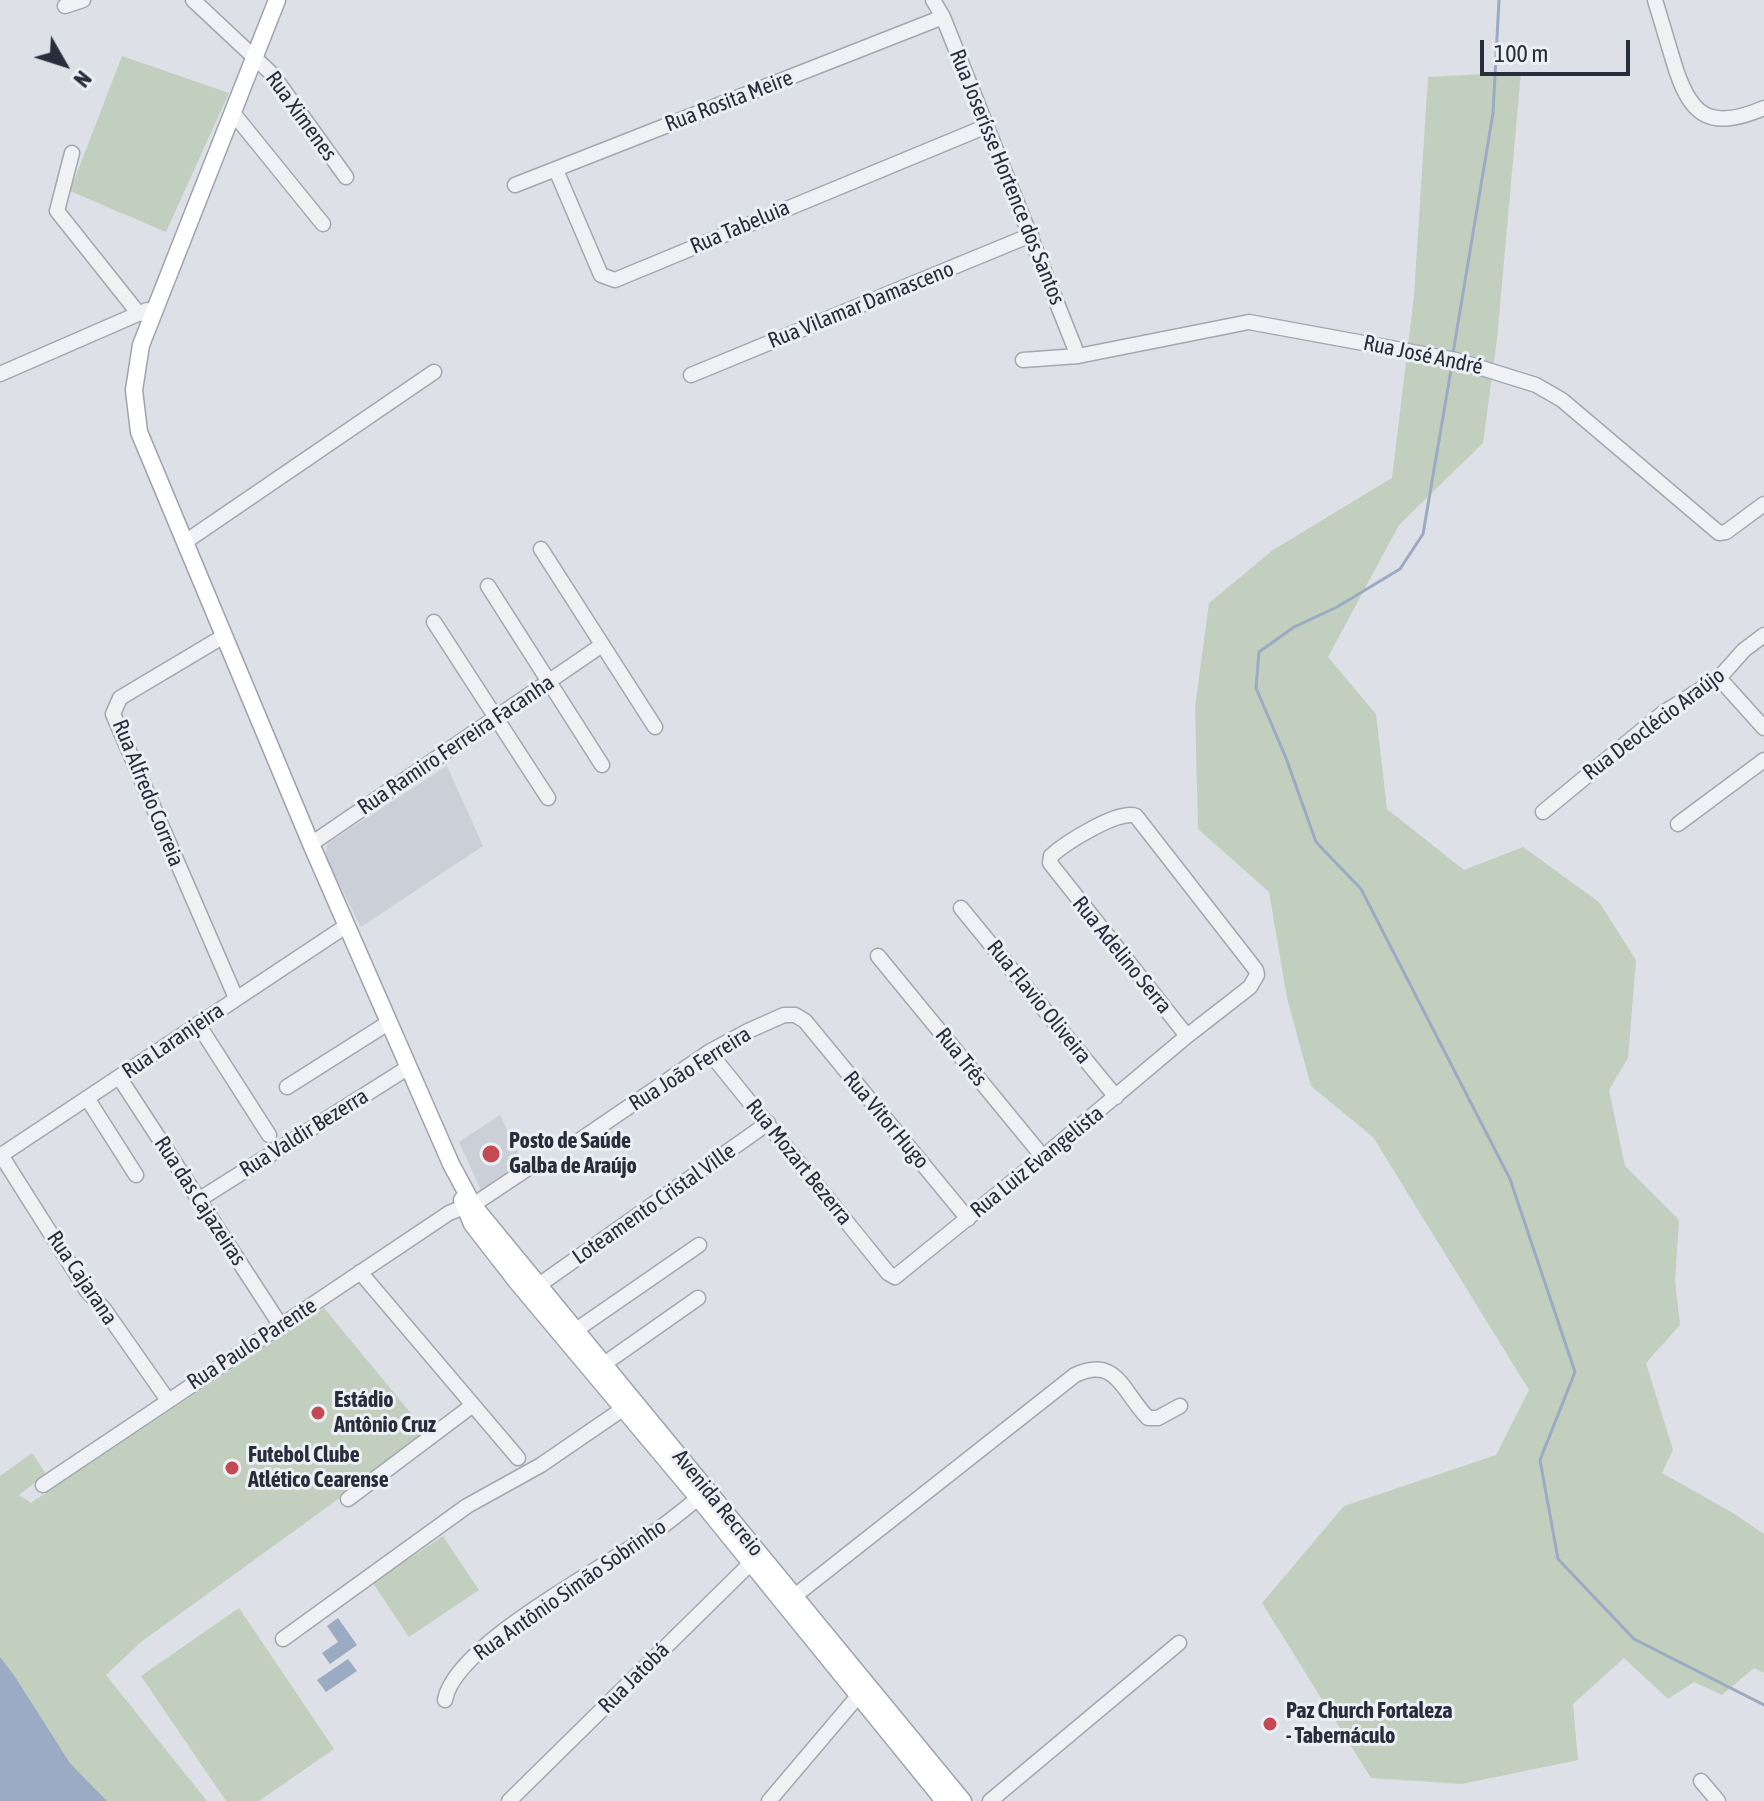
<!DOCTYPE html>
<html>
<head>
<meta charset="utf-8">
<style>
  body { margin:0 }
  #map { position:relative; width:1764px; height:1801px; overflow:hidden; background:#dde0e6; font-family:"Asap Condensed",sans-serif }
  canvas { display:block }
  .north { position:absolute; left:24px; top:24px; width:80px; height:80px; -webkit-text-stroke:6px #eceff4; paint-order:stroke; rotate:129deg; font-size:22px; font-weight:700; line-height:32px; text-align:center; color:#282d3b }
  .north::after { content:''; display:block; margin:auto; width:28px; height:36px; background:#282d3b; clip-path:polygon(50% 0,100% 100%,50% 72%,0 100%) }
  .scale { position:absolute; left:1480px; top:40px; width:150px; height:36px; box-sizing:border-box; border:4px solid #282d3b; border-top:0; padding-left:10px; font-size:24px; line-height:28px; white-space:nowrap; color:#282d3b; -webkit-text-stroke:6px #eceff4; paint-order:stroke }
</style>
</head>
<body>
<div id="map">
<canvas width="1764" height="1801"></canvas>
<div class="north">N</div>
<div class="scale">100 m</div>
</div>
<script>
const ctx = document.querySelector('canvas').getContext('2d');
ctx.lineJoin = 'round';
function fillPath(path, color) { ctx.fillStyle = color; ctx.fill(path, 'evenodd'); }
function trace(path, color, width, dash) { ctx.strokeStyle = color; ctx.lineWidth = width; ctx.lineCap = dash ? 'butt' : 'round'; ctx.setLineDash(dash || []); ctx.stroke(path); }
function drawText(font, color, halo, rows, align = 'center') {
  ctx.font = font + ' "Asap Condensed",sans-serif'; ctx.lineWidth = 6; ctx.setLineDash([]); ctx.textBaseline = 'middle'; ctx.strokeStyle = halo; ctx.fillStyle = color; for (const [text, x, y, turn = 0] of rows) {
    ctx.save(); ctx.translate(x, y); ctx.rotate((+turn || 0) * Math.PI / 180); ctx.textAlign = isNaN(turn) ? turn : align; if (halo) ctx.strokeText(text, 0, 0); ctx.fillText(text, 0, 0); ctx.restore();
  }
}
fillPath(new Path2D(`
  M447 766 483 846 361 927 325 856 328 843Z
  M500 1115 524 1166 483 1195 459 1142Z`), '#cbcfd7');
fillPath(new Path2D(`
  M122 56 229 93 166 232 70 191Z
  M1521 72 1497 339 1483 443 1399 525 1328 657 1376 714 1387 809 1464 870 1523 847 1599 902 1636 960 1628 1058 1609 1090 1625 1166 1679 1220 1675 1281 1680 1325 1646 1363 1673 1450 1662 1473 1733 1513 1764 1534V1673L1754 1668 1722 1695 1694 1682 1668 1699 1624 1658 1573 1704 1578 1760 1462 1784 1371 1778 1262 1603 1344 1506 1496 1455 1529 1390 1373 1137 1311 1086 1287 998 1269 892 1198 829 1195 707 1209 603 1273 550 1392 478 1414 296 1428 77Z
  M324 1308 428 1434 141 1642 106 1675 207 1801H107L70 1763 14 1675 0 1657V1476L32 1453 46 1474 19 1495 33 1504 32 1502Z
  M443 1536 479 1590 409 1637 373 1583Z
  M239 1608 334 1749 259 1801H226L141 1676Z`), '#c2cfbf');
fillPath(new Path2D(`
  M338 1618 357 1645 330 1664 322 1653 338 1642 327 1626Z
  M0 1657 14 1675 70 1763 107 1801H0Z
  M348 1659 357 1671 326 1692 317 1680Z`), '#9aabc3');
trace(new Path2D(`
  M1453 353 1493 113 1499 0
  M1452 364 1423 534 1400 569 1337 607 1294 627 1259 652 1256 688 1286 758 1316 842 1361 889 1510 1179 1575 1372 1540 1460 1558 1559 1634 1639 1764 1705`), '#9aabc3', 3);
const minor = new Path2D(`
  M193 0 272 74 346 177
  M933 0 943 17 1078 356
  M1655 0C1661 20 1667 40 1673 60 1689 115 1708 132 1764 108
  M65 6 83 0
  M233 113 323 224
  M72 153 57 211 139 314
  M556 170 601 275 615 280 987 126
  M515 185 943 17
  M1023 360 1078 356 1249 322 1456 360 1536 385 1562 400 1719 533 1726 532 1764 504
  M0 374 147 310
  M691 375 1031 235
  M185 542 434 372
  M541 549 655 727
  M488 586 602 765
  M434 622 548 798
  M224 636 120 698 113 714 236 998
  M1719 678 1764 728
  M1543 812 1663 713 1719 678 1744 650 1764 635
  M1678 824 1764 760
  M311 844 602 645
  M961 908 1116 1097
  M878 956 1043 1157
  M198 1024 269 1135
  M709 1052 888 1273 895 1277 1043 1157 1187 1036 1050 863 1051 856C1065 843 1119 809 1136 816L1256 970 1257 975 1250 987 1187 1036
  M119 1077 281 1326
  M287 1087 388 1023
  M87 1098 136 1175
  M580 1140 709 1052 748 1031 784 1015H795L805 1021 968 1219
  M1 1155 87 1291 104 1309 167 1399
  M0 1156 346 926
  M200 1199 409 1067
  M473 1205 527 1169
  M360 1272 518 1458
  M539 1285 768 1123
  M576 1330 699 1245
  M604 1364 698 1298
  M43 1485 449 1213 464 1207
  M348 1499 473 1405
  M787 1602 1075 1375C1117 1355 1123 1393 1148 1418H1158L1180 1406
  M283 1639 467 1506 541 1465 630 1404
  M445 1700C454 1647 595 1572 641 1541 663 1527 684 1510 704 1493
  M1701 1781 1718 1801
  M509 1801 757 1557
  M769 1801 864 1689
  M990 1801 1179 1643`);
const major = new Path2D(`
  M277 0 141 345 134 390 139 432 311 844 451 1164 473 1205 963 1801
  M462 1200 472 1224 517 1282 698 1498 944 1801`);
trace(minor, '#a3a7af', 17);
trace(major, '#9da3b0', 19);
trace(minor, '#eff1f4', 14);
trace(major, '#fff', 16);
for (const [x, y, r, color] of [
  [491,1154,10,"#c34a52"],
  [318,1413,8,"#c34a52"],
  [232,1468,8,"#c34a52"],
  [1270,1724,8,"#c34a52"]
]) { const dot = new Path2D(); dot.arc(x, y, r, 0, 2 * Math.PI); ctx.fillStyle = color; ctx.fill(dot); trace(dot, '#eceff4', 3); }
drawText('22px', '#282d3b', '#eceff4', [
  ["Rua Rosita Meire",729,101,-21],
  ["Rua Ximenes",301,116,54],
  ["Rua Joserísse Hortence dos Santos",1007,177,68],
  ["Rua Tabeluia",740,227,-23],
  ["Rua Vilamar Damasceno",861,305,-22],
  ["Rua José André",1423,355,12],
  ["Rua Deoclécio Araújo",1654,724,-37],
  ["Rua Ramiro Ferreira Facanha",456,745,-34],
  ["Rua Alfredo Correia",148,793,68],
  ["Rua Adelino Serra",1122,955,51],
  ["Rua Flavio Oliveira",1039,1002,51],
  ["Rua Laranjeira",173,1041,-34],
  ["Rua Três",961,1057,51],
  ["Rua João Ferreira",690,1069,-32],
  ["Rua Vitor Hugo",886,1120,50],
  ["Rua Valdir Bezerra",304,1133,-32],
  ["Rua Mozart Bezerra",799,1162,51],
  ["Rua Luiz Evangelista",1037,1162,-39],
  ["Rua das Cajazeiras",200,1201,57],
  ["Loteamento Cristal Ville",654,1204,-35],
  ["Rua Cajarana",82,1278,56],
  ["Rua Paulo Parente",252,1344,-33],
  ["Avenida Recreio",718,1503,51],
  ["Rua Antônio Simão Sobrinho",570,1590,-35],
  ["Rua Jatobá",634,1678,-45]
]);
drawText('bold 22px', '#282d3b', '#eceff4', [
  ["Posto de Saúde",509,1141],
  ["Galba de Araújo",509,1166],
  ["Estádio",334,1400],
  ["Antônio Cruz",334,1425],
  ["Futebol Clube",248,1455],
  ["Atlético Cearense",248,1480],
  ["Paz Church Fortaleza",1286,1711],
  ["- Tabernáculo",1286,1736]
], 'left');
</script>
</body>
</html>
